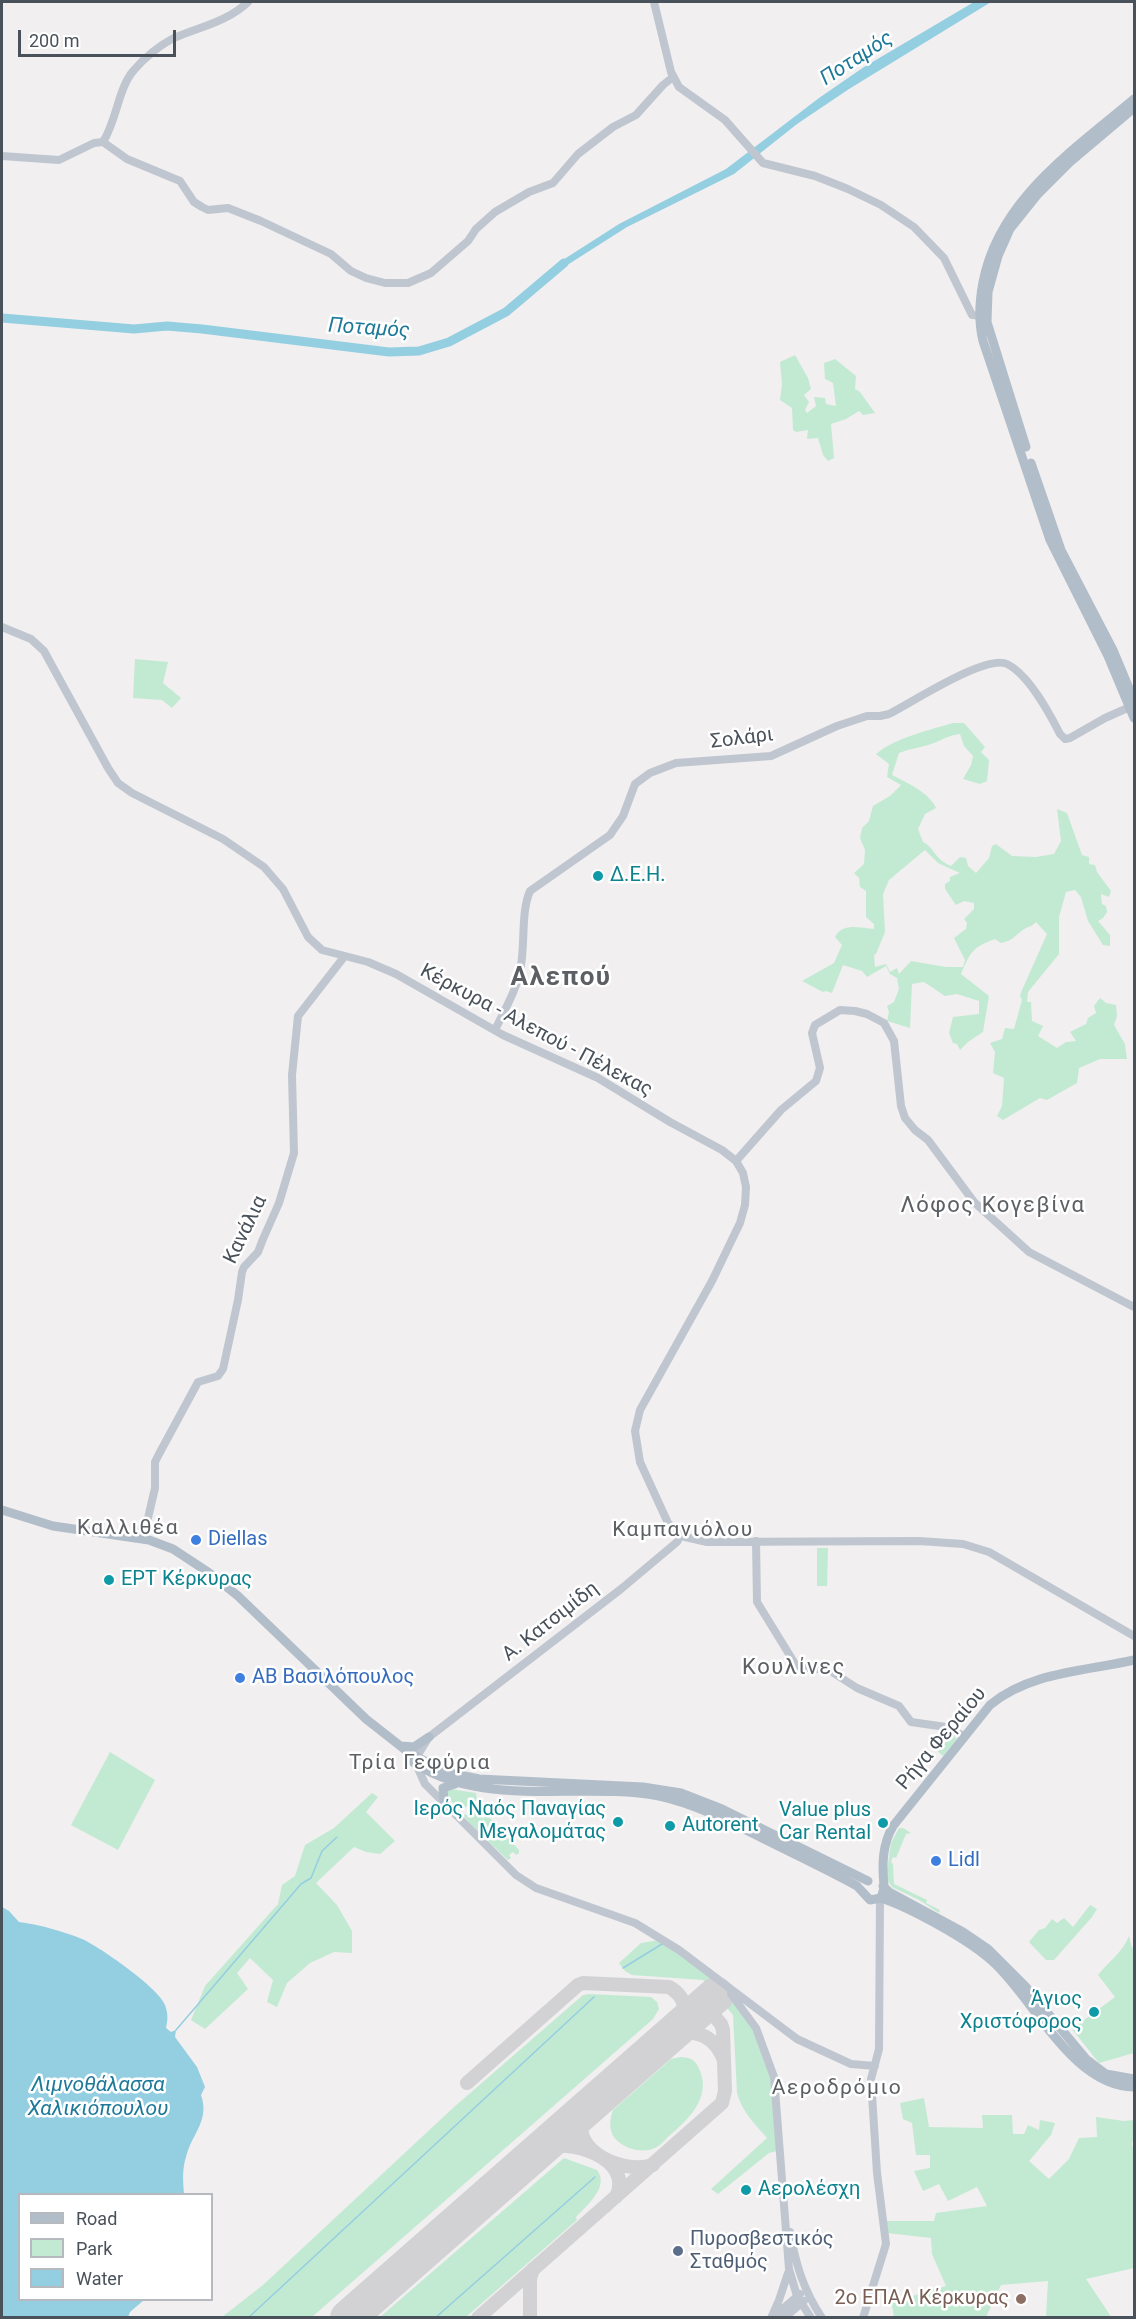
<!DOCTYPE html>
<html>
<head>
<meta charset="utf-8">
<style>
  body { margin:0 }
  #map { position:relative; width:1136px; height:2319px; overflow:hidden; background:#f1efef; font-family:Roboto,sans-serif }
  canvas { display:block }
  .frame { position:absolute; inset:0; border:3px solid #49515a; pointer-events:none }
  .legend { position:absolute; left:18px; top:2193px; width:195px; height:108px; box-sizing:border-box; background:#fff; border:2px solid #b6b9bd; margin:0; padding:8px 10px; list-style:none; font-size:18px; color:#49515a }
  .legend li { display:flex; align-items:center; gap:12px; height:30px }
  .legend b { width:30px; border:2px solid #b6b9bd }
  .scale { position:absolute; left:18px; top:30px; width:158px; height:27px; box-sizing:border-box; border:3px solid #49515a; border-top:0; padding-left:8px; font-size:18px; line-height:21px; white-space:nowrap; color:#49515a; -webkit-text-stroke:4px #fff; paint-order:stroke }
</style>
</head>
<body>
<div id="map">
<canvas width="1136" height="2319"></canvas>
<div class="frame"></div>
<ul class="legend">
<li><b style="height:8px;background:#b2bdca"></b>Road</li>
<li><b style="height:16px;background:#c2ead3"></b>Park</li>
<li><b style="height:16px;background:#94cee1"></b>Water</li>
</ul>
<div class="scale">200 m</div>
</div>
<script>
const ctx = document.querySelector('canvas').getContext('2d');
ctx.lineJoin = 'round';
function fillPath(path, color) { ctx.fillStyle = color; ctx.fill(path, 'evenodd'); }
function trace(path, color, width, dash) { ctx.strokeStyle = color; ctx.lineWidth = width; ctx.lineCap = dash ? 'butt' : 'round'; ctx.setLineDash(dash || []); ctx.stroke(path); }
function drawText(font, color, halo, rows, align = 'center') {
  ctx.font = font + ' Roboto,sans-serif'; ctx.lineWidth = 5; ctx.setLineDash([]); ctx.textBaseline = 'middle'; ctx.strokeStyle = halo; ctx.fillStyle = color; for (const [text, x, y, turn = 0] of rows) {
    ctx.save(); ctx.translate(x, y); ctx.rotate((+turn || 0) * Math.PI / 180); ctx.textAlign = isNaN(turn) ? turn : align; if (halo) ctx.strokeText(text, 0, 0); ctx.fillText(text, 0, 0); ctx.restore();
  }
}
fillPath(new Path2D(`
  M795 355 808 378 811 389 804 395 809 402 805 410 807 413 816 406 814 397 825 398 826 404 836 406 833 383 825 379 824 363 835 359 856 376 855 389 860 392 875 413 863 415 859 411 846 419 831 424 834 458 828 461 823 455 818 438 807 439 808 430 796 432 793 430 792 408 780 400 782 384 780 362Z
  M135 659 168 662 163 683 181 698 172 708 162 700 133 698Z
  M953 723H964L985 747 981 752 989 760 987 781 980 784 963 779 971 765 973 756 964 746 960 734C948 735 939 742 928 745 918 748 909 749 899 753L892 775C907 783 929 792 936 808L925 814 918 829 923 842C935 848 933 858 951 866L960 857 966 858 968 866 976 873 989 858 992 846 996 844 1012 856 1036 857 1054 854 1061 841 1057 809 1067 813 1082 855 1089 857V864L1095 865 1097 872 1111 891 1109 897 1101 894 1102 904 1106 906 1107 912 1103 918 1098 921 1110 935V946L1103 945 1088 921 1081 897 1075 890 1066 892 1059 917V954L1028 992 1027 1002H1031L1032 1021 1043 1026 1038 1036 1057 1048 1066 1042 1076 1041 1070 1032 1086 1024 1088 1018 1096 1013 1094 1006 1100 998 1106 1003 1116 1005 1117 1016 1114 1025 1125 1044 1127 1059H1100L1079 1068 1077 1083 1047 1100 1040 1098 1003 1120 997 1116 1002 1106 1004 1078 993 1073 995 1052 990 1043 1002 1039 1005 1028 1014 1029 1022 1000 1020 996 1022 990 1047 934 1036 922C1032 927 1028 926 1023 930 1013 937 1014 940 1001 943L995 939C972 947 970 953 961 974L989 996 983 1032 968 1042 960 1050 957 1044 953 1043 949 1033 953 1017 979 1014V1001L957 994 945 996 924 982 912 984 910 1028 887 1021 889 1012 887 1006 894 1002 899 989 897 978 890 974 886 966 867 977 862 971 843 965 832 993 826 991 823 992 802 981 834 963 842 945 835 937C843 922 860 928 874 929V924L866 917V891L860 887 859 878 854 873 864 864 865 850 860 838 862 828 869 821 873 806 890 796 901 785 887 777 889 764 876 754C897 737 927 731 953 723ZM925 850 938 863 960 873 950 877V881L945 884V889L956 905 964 901 974 903V909L964 919 967 923 966 929 954 938 965 960 963 967H946L911 961 899 974 897 968 890 972 886 964 875 967 874 955 876 954 885 932 883 894 889 880Z
  M817 1548H828L827 1586H817Z
  M947 1730 957 1739 943 1756 933 1747Z
  M110 1752 155 1780 118 1850 71 1825Z
  M450 1789 476 1793 477 1800 459 1811 446 1794V1790Z
  M372 1793 378 1797 366 1812 395 1841 380 1854 366 1852 354 1847 316 1883 337 1905 352 1931V1953L334 1952 310 1963 287 1983 277 2007 267 2002 273 1980 250 1958 237 1973 248 1989 205 2029 191 2020 205 1986 278 1904 282 1885 295 1876 305 1845 334 1828Z
  M478 1808 483 1819 487 1815 519 1850V1853L516 1855 513 1852 509 1855 511 1858 508 1860 473 1827 463 1815 472 1814Z
  M899 1828H903L911 1833 906 1834 896 1858 893 1857 891 1862 893 1864 894 1884 927 1900 926 1903 940 1910 939 1913 919 1900 892 1887 886 1878 891 1843Z
  M1090 1905 1097 1909 1092 1917 1054 1960H1046L1029 1942 1039 1930 1045 1928 1052 1919 1057 1923 1064 1918 1073 1927Z
  M1129 1936 1132 1948 1134 1946V2053L1099 2063 1072 2029 1115 1997 1098 1975C1108 1962 1123 1952 1129 1936Z
  M659 1940 706 1973 735 2003 750 2022 770 2071 777 2151 769 2153 718 2194 711 2189 767 2138C755 2124 742 2112 737 2093L733 2015 703 1980 632 1975 625 1971 619 1963 641 1943Z
  M589 1994 651 1997 657 2002 659 2009 653 2019 312 2317H222L263 2285 453 2108 583 1995Z
  M680 2057C691 2057 696 2060 700 2071 711 2098 688 2120 669 2136 665 2140 660 2146 655 2148 644 2153 629 2150 620 2143 608 2134 609 2122 613 2110L671 2059Z
  M924 2098 929 2127 983 2128 982 2115H1012L1013 2134H1024L1028 2125 1039 2130 1040 2120 1055 2123 1051 2135 1029 2161 1049 2179 1069 2159 1079 2138 1097 2137 1096 2117 1124 2121 1134 2120V2139L1132 2144 1134 2150V2268L1086 2279 1110 2315 1109 2317H1046L1048 2281 1001 2285 986 2317H894L891 2299 912 2296 946 2286 932 2254 931 2238 887 2233 885 2221H934L936 2213 987 2206 977 2187 948 2201 939 2184 923 2191 914 2171 930 2168V2155H916L912 2123 903 2119 900 2103Z
  M564 2158 597 2170C610 2187 586 2206 576 2217L577 2220 466 2317H380Z`), '#c2ead3');
fillPath(new Path2D(`
  M974 2H991L849 89 797 124 734 174 627 227 561 269H555V265L619 224 726 169 819 98 864 67Z
  M2 1907 9 1911 19 1922C41 1925 62 1931 82 1939 100 1947 159 1988 165 2005 168 2013 168 2020 166 2028L171 2032 176 2030 175 2037 197 2067 205 2087 201 2095C210 2121 192 2133 186 2157 182 2169 183 2182 184 2194H20V2300H144L130 2312 128 2317H2Z`), '#94cee1');
trace(new Path2D(`
  M623 1968 662 1944
  M176 2030 301 1884 311 1878 322 1851 337 1837
  M248 2318 594 1997
  M435 2318 595 2177`), '#94cee1', 1.5);
trace(new Path2D(`
  M2 318 134 329 167 326 202 329 389 352 419 351 449 342 506 312 564 263`), '#94cee1', 9);
trace(new Path2D(`
  M663 2042C686 2026 712 2031 723 2058
  M467 2083 578 1985 583 1983 669 1987C689 1998 688 2017 673 2032
  M591 2104C557 2144 619 2176 653 2165
  M540 2150C567 2136 635 2158 616 2197
  M478 2318 722 2103 725 2091 723 2030 721 2024 715 2017
  M530 2318V2279L533 2269`), '#d2d2d4', 14);
trace(new Path2D(`
  M348 2318 716 1995`), '#d2d2d4', 36);
trace(new Path2D(`
  M654 2 671 72 679 87 725 120 763 163 815 176 848 189 881 205 914 227 944 258 972 315 985 316
  M103 142C117 120 118 88 134 70 144 58 160 45 174 38 199 27 227 22 248 2
  M2 156 59 160 94 143 103 142 127 159 180 181 194 202 202 207 208 210 228 208 261 221 331 254 351 271 366 278 385 283H408L431 273 468 241 476 229 495 212 529 192 553 183 578 154 613 127 636 115 663 85 673 77
  M2 627 31 639 44 651 108 768 118 783 132 793 223 839 264 867 283 889 308 937 322 950 368 962 396 974 503 1035 598 1078 670 1122 722 1150 736 1161 743 1173 746 1187 745 1205 740 1223 712 1281 640 1410 635 1431 640 1462 668 1523 676 1532 685 1537 707 1542 919 1541 963 1544 989 1552 1134 1636
  M495 1030C505 1009 518 988 521 965 525 943 521 911 530 891L610 835 623 816 635 784 650 773 676 763 771 756 837 726 867 716H880L889 714C911 703 986 654 1007 664 1028 674 1050 714 1060 734L1065 739 1070 738 1105 718 1130 707
  M736 1161 781 1110 816 1081 820 1068 812 1033 815 1025 840 1010 855 1011 867 1014 884 1023 894 1041 901 1106 905 1118 915 1130 928 1140 974 1202 1029 1252 1134 1307
  M681 1535 677 1542 621 1589 429 1737 419 1753 416 1764 425 1784 516 1875 536 1888 635 1923 679 1950 797 2039 851 2064 875 2066
  M135 1538 148 1518 155 1488V1462L159 1454 198 1382 218 1376 223 1369 238 1300 242 1272 244 1267 258 1252 263 1239 279 1203 294 1153 292 1075 298 1016 344 957
  M756 1541 757 1602 797 1667 829 1670 857 1688 899 1706 911 1722 946 1727 964 1736
  M731 1994 756 2028 774 2077 789 2269 797 2296 811 2318
  M790 2232C796 2265 803 2289 822 2318
  M773 2317 800 2294
  M771 2318 779 2300 788 2273
  M784 2318 804 2301
  M863 2318 886 2244 877 2173 871 2079 879 2049 880 1899`), '#bfc6d0', 8);
trace(new Path2D(`
  M1134 99C1074 150 999 199 983 282 979 303 978 321 983 341L1050 540 1108 656 1134 718
  M1026 447 987 322 988 292 998 256 1010 229 1038 194 1070 162 1134 108
  M1031 463 1061 550 1113 650 1134 700
  M2 1510 53 1526 149 1540 173 1549 208 1572 238 1596 366 1719 408 1752 445 1772 479 1779 643 1787 681 1793 722 1809 868 1881
  M401 1746 414 1747 429 1737
  M407 1758C477 1811 578 1781 659 1796 697 1804 734 1824 768 1841 798 1856 828 1870 857 1886L870 1900 881 1898 884 1888
  M444 1802 443 1788 455 1784
  M883 1886 889 1892 963 1932 988 1949 1025 1986 1086 2059 1106 2074 1134 2079
  M884 1886C882 1865 882 1845 893 1826L990 1705C1029 1672 1086 1671 1134 1660
  M881 1898C911 1908 969 1940 992 1961 1034 1998 1071 2086 1134 2087`), '#b2bdca', 9);
for (const [x, y, r, color] of [
  [598,876,6,"#0f9aa8"],
  [196,1540,6,"#3f7fe0"],
  [109,1580,6,"#0f9aa8"],
  [240,1678,6,"#3f7fe0"],
  [618,1822,6,"#0f9aa8"],
  [883,1823,6,"#0f9aa8"],
  [670,1826,6,"#0f9aa8"],
  [936,1861,6,"#3f7fe0"],
  [1094,2012,6,"#0f9aa8"],
  [746,2190,6,"#0f9aa8"],
  [678,2251,6,"#5c6f8a"],
  [1021,2299,6,"#8d6e63"]
]) { const dot = new Path2D(); dot.arc(x, y, r, 0, 2 * Math.PI); ctx.fillStyle = color; ctx.fill(dot); trace(dot, '#fff', 2); }
drawText('20px', '#49515a', '#fff', [
  ["Σολάρι",742,739,-7],
  ["Κέρκυρα - Αλεπού - Πέλεκας",536,1031,28],
  ["Κανάλια",246,1230,-64],
  ["Α. Κατσιμίδη",551,1622,-38],
  ["Ρήγα Φεραίου",942,1739,-50]
]);
drawText('20px', '#0d838f', '#fff', [
  ["Δ.Ε.Η.",610,876],
  ["ΕΡΤ Κέρκυρας",121,1580],
  ["Ιερός Ναός Παναγίας",606,1810,"right"],
  ["Μεγαλομάτας",606,1833,"right"],
  ["Value plus",871,1811,"right"],
  ["Car Rental",871,1834,"right"],
  ["Autorent",682,1826],
  ["Άγιος",1082,2000,"right"],
  ["Χριστόφορος",1082,2023,"right"],
  ["Αερολέσχη",758,2190]
], 'left');
drawText('20px', '#366cbe', '#fff', [
  ["Diellas",208,1540],
  ["ΑΒ Βασιλόπουλος",252,1678],
  ["Lidl",948,1861]
], 'left');
drawText('20px', '#4e5e75', '#fff', [
  ["Πυροσβεστικός",690,2240],
  ["Σταθμός",690,2263]
], 'left');
drawText('20px', '#785e54', '#fff', [
  ["2ο ΕΠΑΛ Κέρκυρας",1009,2299]
], 'right');
drawText('italic 21px', '#1d7999', '#fff', [
  ["Ποταμός",857,59,-33],
  ["Ποταμός",369,329,4],
  ["Λιμνοθάλασσα",98,2086],
  ["Χαλικιόπουλου",98,2110]
]);
ctx.letterSpacing = '1.5px';
drawText('21px', '#5c5f63', '#fff', [
  ["Καλλιθέα",128,1529],
  ["Καμπανιόλου",683,1531],
  ["Τρία Γεφύρια",420,1764],
  ["Αεροδρόμιο",837,2089]
]);
ctx.letterSpacing = '0px';
ctx.letterSpacing = '1.5px';
drawText('22px', '#5c5f63', '#fff', [
  ["Λόφος Κογεβίνα",993,1206],
  ["Κουλίνες",794,1668]
]);
ctx.letterSpacing = '0px';
ctx.letterSpacing = '1.5px';
drawText('bold 26px', '#5c5f63', '#fff', [
  ["Αλεπού",561,978]
]);
ctx.letterSpacing = '0px';
</script>
</body>
</html>
